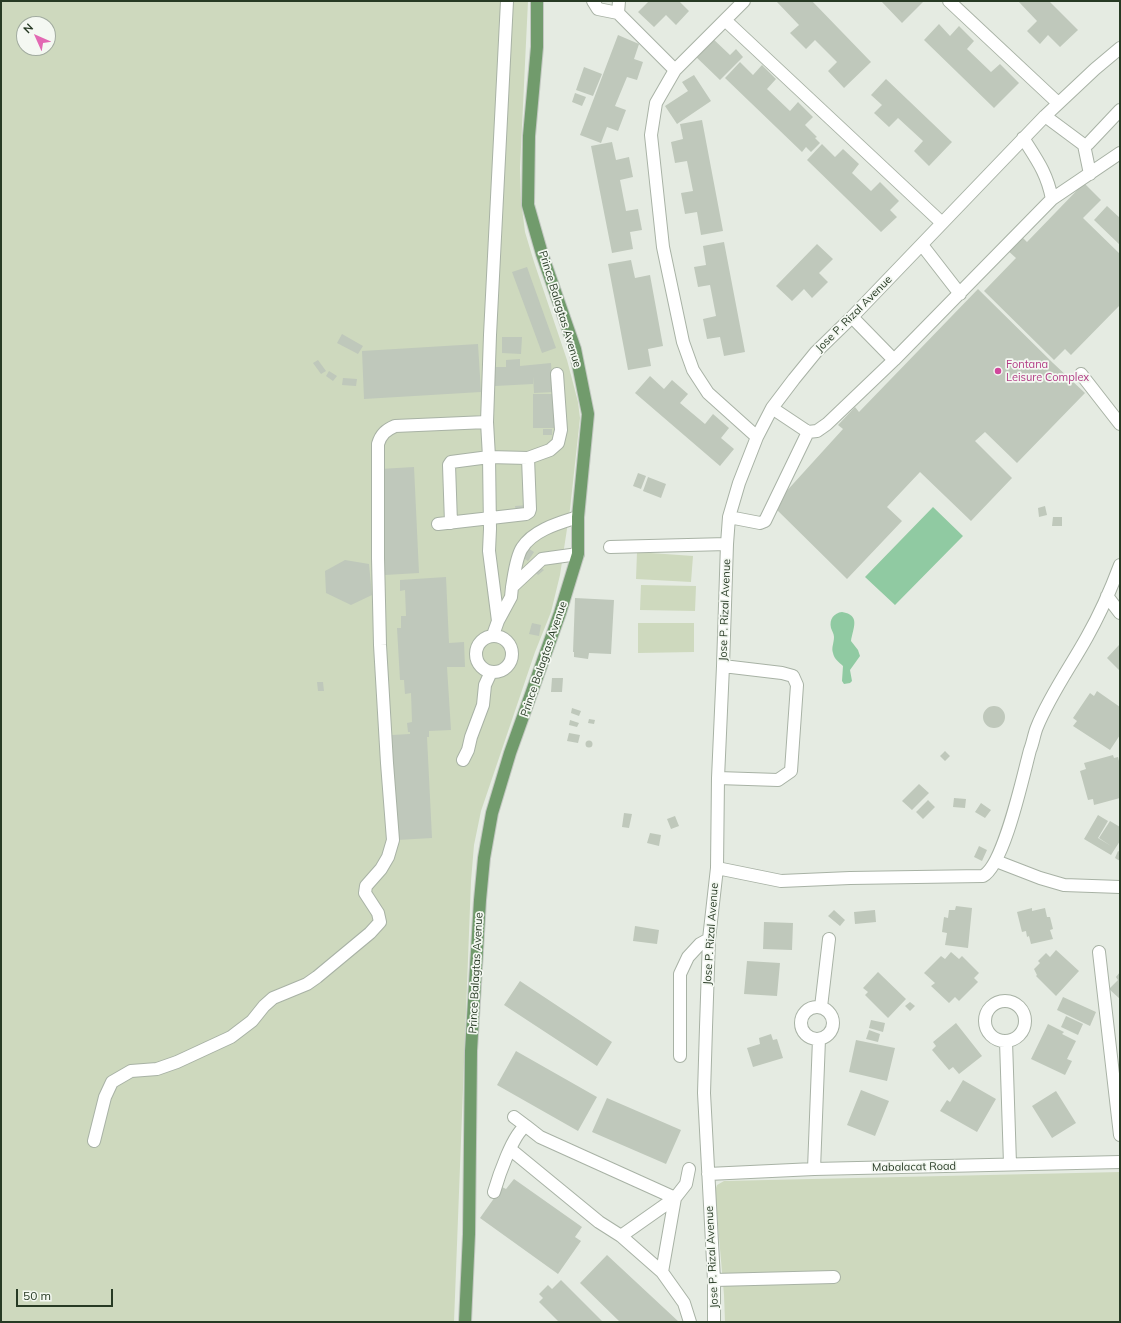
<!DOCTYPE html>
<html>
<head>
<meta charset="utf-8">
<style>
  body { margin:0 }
  #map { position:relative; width:1121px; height:1323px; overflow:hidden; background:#e5ebe2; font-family:Mulish,sans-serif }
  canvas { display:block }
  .frame { position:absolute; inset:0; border:2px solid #273a24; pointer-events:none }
  .north { position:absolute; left:16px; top:16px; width:40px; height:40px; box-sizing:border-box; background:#f4f8f2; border:1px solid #a2aca0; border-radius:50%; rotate:315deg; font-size:11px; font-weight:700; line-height:16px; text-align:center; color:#273a24 }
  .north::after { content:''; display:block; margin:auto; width:14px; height:18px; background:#e269b3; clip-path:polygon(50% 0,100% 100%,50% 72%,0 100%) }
  .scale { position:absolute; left:16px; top:1289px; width:97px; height:18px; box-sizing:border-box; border:2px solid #273a24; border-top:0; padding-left:5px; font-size:12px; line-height:14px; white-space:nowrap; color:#273a24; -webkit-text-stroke:3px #f4f8f2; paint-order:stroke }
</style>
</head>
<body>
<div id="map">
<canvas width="1121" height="1323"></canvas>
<div class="frame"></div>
<div class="north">N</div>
<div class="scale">50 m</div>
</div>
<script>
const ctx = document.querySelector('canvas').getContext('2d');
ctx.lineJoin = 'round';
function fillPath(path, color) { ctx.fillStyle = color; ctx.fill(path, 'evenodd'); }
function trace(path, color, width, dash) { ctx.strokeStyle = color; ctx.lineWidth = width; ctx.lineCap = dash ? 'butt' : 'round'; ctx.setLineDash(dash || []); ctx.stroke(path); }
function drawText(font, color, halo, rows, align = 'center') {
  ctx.font = font + ' Mulish,sans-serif'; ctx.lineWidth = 3.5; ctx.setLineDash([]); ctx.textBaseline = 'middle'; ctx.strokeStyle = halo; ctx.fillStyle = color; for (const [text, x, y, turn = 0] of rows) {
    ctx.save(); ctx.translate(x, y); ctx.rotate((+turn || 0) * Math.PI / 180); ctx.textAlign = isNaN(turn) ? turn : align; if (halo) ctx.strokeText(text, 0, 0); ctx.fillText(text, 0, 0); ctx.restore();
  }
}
fillPath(new Path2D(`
  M1 1H528L520 168 521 200 525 232 534 262 567 360 578 402 580 418 570 509 560 575 551 612 535 652 481 811 474 845 471 881 454 1322H1ZM24 24H48V48H24Z
  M637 552 693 556 691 582 636 579Z
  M641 585 696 586 695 611 640 610Z
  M638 623H694V652L638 653Z
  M1120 1172V1322H725L724 1295 715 1191 717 1185 724 1181Z`), '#ced9be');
fillPath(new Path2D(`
  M933 507 963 536 895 605 865 577Z
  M842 612C861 615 853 628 851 641L858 650 860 656 850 670 852 681 850 683 844 684 842 681 843 666C839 662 834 659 833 653 831 648 834 643 834 637 834 634 832 631 831 628 829 619 834 613 842 612Z`), '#90caa2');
fillPath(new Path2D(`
  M649 1H679L689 11 676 25 666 15 654 27 638 12Z
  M776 1H812L871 62 844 88 828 71 837 62 815 40 806 49 790 33 799 25Z
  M881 1H924L902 23Z
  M1018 1H1049L1078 30 1060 47 1048 35 1040 44 1027 31 1037 21Z
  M939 24 950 36 959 26 974 41 967 49 991 72 1000 64 1019 83 994 108 924 40Z
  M618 35 639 44 634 59 643 62 637 80 627 77 615 106 626 110 618 131 607 127 601 143 580 135Z
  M710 36 730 55 736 49 743 57 720 80 693 54Z
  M740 62 753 75 762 65 776 79 767 89 790 111 798 102 813 117 805 125 817 137 815 138 820 143 811 152 806 147 802 152 725 78Z
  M584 67 602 74 593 96 576 90Z
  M694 75 711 101 677 124 665 106 688 91 682 82Z
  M886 79 952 142 929 166 914 151 923 141 898 118 889 127 874 113 882 105 871 95Z
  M575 93 586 97 582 106 572 102Z
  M702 120 723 231 701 235 697 212 685 214 681 193 693 191 687 161 675 163 671 142 683 139 680 124Z
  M612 142 616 160 629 157 633 177 620 180 626 211 638 209 642 230 630 232 633 249 612 253 591 146Z
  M822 144 835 157 843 149 859 164 852 173 871 191 880 182 899 201 890 210 897 217 881 232 807 160Z
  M1084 183 1101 200 1083 218 1120 254V305L1071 355 1065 349 1054 360 984 291 1016 258 1006 249 1020 235 1027 242Z
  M1107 206 1120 218V245L1094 220Z
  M724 242 745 352 724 356 720 337 707 339 703 319 716 316 710 285 698 287 694 267 706 265 703 246Z
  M817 244 833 259 819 273 828 282 812 298 804 289 792 301 776 286Z
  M631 260 635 278 650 275 663 346 648 349 651 366 628 370 608 264Z
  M527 267 556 348 542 353 512 272Z
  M978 289 1053 363 1085 393 1017 463 985 432 975 441 1012 478 971 521 920 472 887 507 902 521 847 579 773 506 843 429 838 425 855 407 859 412Z
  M342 334 363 346 358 354 337 343Z
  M502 337H522L521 354 502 353Z
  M478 344 481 392 364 399 362 351Z
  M520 359V366L551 363 553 392 534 393 533 376V384L495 386 494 367H506V360Z
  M318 360 326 371 321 374 313 363Z
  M329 371 337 376 333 381 326 376Z
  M650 376 664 389 672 380 688 394 680 403 705 424 713 414 729 428 721 438 734 449 720 466 635 393Z
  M343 378 357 379 356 386 342 385Z
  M533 394H555V428H533Z
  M543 429H552V435H543Z
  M414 467 419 573 385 575 380 469Z
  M638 473 646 476 641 489 633 486Z
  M648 477 666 484 661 498 643 491Z
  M529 505V510L516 511 515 506Z
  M1045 506 1047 515 1039 517 1038 508Z
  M1053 517H1062V526H1052Z
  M526 547 534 552 528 561 520 556Z
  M345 560 369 564 372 595 351 605 326 593 325 571Z
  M539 566 544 570 538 575 534 571Z
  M446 577 449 643 464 642 465 667H447L451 730 429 731V737H427L432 838 397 840 392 735 410 734V732H408L407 723 412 722 411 693 405 694 404 680H400L397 628H401V616H406L405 590 400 591V580Z
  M575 598 614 600 611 654 589 653 588 659 574 657V652H573Z
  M532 623 541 625 539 636 529 634Z
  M1119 645 1120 646V671L1107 658Z
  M552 678H563L562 692H551Z
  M317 682H323L324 691H318Z
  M1097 691 1120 707V735L1110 750 1073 726 1077 721 1073 718 1090 693 1094 696Z
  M983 717a11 11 0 1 1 22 0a11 11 0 1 1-22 0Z
  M572 708 581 711 579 716 571 713Z
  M589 719 595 720 594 724 588 723Z
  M570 720 579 723 577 727 569 725Z
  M569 733 580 735 578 743 567 741Z
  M585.5 744a3.5 3.5 0 1 1 7 0a3.5 3.5 0 1 1-7 0Z
  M945 751 950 756 945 761 940 756Z
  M1113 755 1114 758 1118 757 1120 765V798L1094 805 1093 799 1088 800 1080 771 1086 769 1084 763Z
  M919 784 929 793 912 810 902 801Z
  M954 798 966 799 965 808 953 807Z
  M928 800 935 807 923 819 916 812Z
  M981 803 991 810 985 818 975 812Z
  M624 813 632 814 629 828 622 827Z
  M1098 815 1108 821 1098 838 1111 846 1099 838 1110 821 1120 827V841L1111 855 1084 839Z
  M675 816 679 826 671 829 667 819Z
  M650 833 661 835 659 846 647 843Z
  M979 846 987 850 982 861 974 857Z
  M1118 851 1120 852V861L1115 858Z
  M956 906 972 908 968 948 945 945 947 933 942 932 944 917 948 918 949 910H955Z
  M1032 908V911L1045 908 1047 917H1050L1053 929 1050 930 1053 939 1031 944 1029 936 1027 937 1026 931 1022 932 1017 912Z
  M834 910 845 920 840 926 828 916Z
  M875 910 876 922 855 924 854 912Z
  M764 922 793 923 792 950 763 949Z
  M635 926 659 930 657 944 633 941Z
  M1056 950 1079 971 1056 996 1036 976 1037 975 1034 969 1040 963 1038 961 1046 953 1050 957Z
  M951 952 959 959 962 956 979 973 974 978 978 982 959 1001 955 997 949 1003 931 986 935 983 924 973 941 956 945 959Z
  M747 961 780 963 777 996 744 994Z
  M878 972 906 999 888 1018 865 995 868 992 863 988Z
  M1120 972V999L1109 989 1118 980 1116 977Z
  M520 981 612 1042 597 1066 504 1005Z
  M1063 997 1096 1012 1090 1026 1057 1010Z
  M910 1002 915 1006 910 1011 905 1006Z
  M1066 1016 1083 1024 1078 1035 1061 1027Z
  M871 1020 885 1023 883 1032 869 1028Z
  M956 1023 982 1056 959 1074 953 1067 949 1070 932 1050 936 1046 933 1042Z
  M1048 1024 1064 1032 1062 1034 1076 1041 1067 1059 1072 1061 1065 1075 1031 1059Z
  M869 1030 880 1034 878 1042 866 1039Z
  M771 1034 773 1040 777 1039 783 1058 753 1067 747 1048 760 1044 759 1038Z
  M856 1040 895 1048 887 1081 849 1072Z
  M516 1051 597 1097 578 1131 497 1085Z
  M963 1080 996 1099 977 1132 940 1111 947 1100 950 1102Z
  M861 1090 889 1101 875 1136 847 1125Z
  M1056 1091 1076 1123 1052 1138 1032 1106Z
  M607 1098 681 1130 666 1164 592 1132Z
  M514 1179 582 1227 575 1237 581 1241 558 1274 480 1218 502 1187 506 1189Z
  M607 1255 679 1322H620L580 1283Z
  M561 1280 603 1322H559L539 1302 543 1298 539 1294 548 1285 552 1289Z`), '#bfc8bb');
const minor = new Path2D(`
  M593 1 598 9 618 13
  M619 1 618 13 675 70
  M744 1 725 20 942 223
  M949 1 1058 103
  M725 20 675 70 656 103 651 135 663 247 683 342 693 370 708 393 757 437
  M1045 116 1084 145 1088 144 1120 110
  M1084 145 1090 174
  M1052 199 1120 153
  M922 245 960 294
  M852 317 894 360
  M1081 374 1120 424
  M772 408 808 432 817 431 827 424 894 360 1052 199C1047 173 1037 160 1023 138
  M729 517 760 523 765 521 808 432
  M451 523 449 465 451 462 489 457 528 458 550 450 558 443 561 430 557 374
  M438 524 526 514 529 512 530 509 528 458
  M610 547 727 544
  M512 587C514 576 516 557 522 548 533 530 559 523 578 517
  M1107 596 1120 613
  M498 621 489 551 490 529 489 457 487 422 490 335 507 1
  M493 635 498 621 511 597 512 587 542 559 578 554
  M476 654a18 18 0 1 1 36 0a18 18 0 1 1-36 0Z
  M463 760 468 750 471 737 483 705 485 685 491 672
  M718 778 778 780 791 771 797 685 793 676 782 673 723 666
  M996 861 1040 878 1064 885 1120 887
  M717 868 781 881 850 878 983 876C1004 865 1023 776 1030 750 1033 743 1034 734 1037 727 1050 695 1071 666 1087 637 1100 614 1111 589 1120 565
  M1099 952 1120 1135
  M985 1021a20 20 0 1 1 40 0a20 20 0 1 1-40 0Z
  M801 1023a16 16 0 1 1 32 0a16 16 0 1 1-32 0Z
  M821 1007 829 939
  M1006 1041 1010 1164
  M680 1056V974L688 957 700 944 709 939
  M514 1117 526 1126
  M94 1141 105 1097 112 1082 131 1071 157 1069 177 1062 231 1037 252 1021 264 1006 273 998 307 984 317 977 370 933 380 922 378 913 365 893 366 886 381 869 388 857 393 840 387 763 380 645 378 558V444C381 434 386 430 395 426L487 422
  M510 1149 599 1222 621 1236 662 1272 684 1303 690 1322
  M814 1169 819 1039
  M708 1174 814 1169 1120 1162
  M494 1192C498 1178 513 1133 526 1126L540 1137 675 1198 686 1184 689 1169
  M621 1236 675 1198 662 1272
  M714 1280 834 1277
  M714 1322V1280L704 1093 706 1027 709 939 717 868 718 778 723 666 727 544 729 517 739 483 757 437 772 408 794 379 816 352 852 317 1045 116 1095 69 1120 48`);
const major = new Path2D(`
  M465 1322 469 1234 471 1051 480 900 484 858 492 813 510 753 560 613 578 554V517L588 414 575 349 542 254 528 205 529 136 537 47V1`);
trace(minor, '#a8b2a5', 14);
trace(major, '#c3c8c2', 14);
trace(minor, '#fff', 12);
trace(major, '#719b6c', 12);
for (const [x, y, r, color] of [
  [998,371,4,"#d1479c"]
]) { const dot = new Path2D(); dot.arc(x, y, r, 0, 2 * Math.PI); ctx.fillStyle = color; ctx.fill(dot); trace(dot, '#f4f8f2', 1.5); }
drawText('11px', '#273a24', '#f4f8f2', [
  ["Prince Balagtas Avenue",560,309,73],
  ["Jose P. Rizal Avenue",854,314,-45],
  ["Jose P. Rizal Avenue",725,610,-88],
  ["Prince Balagtas Avenue",544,659,-71],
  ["Jose P. Rizal Avenue",711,934,-86],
  ["Prince Balagtas Avenue",476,973,-87],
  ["Mabalacat Road",914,1167,-1],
  ["Jose P. Rizal Avenue",712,1257,-93]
]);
drawText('11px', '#b23c85', '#f4f8f2', [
  ["Fontana",1006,365],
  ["Leisure Complex",1006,378]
], 'left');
</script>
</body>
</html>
